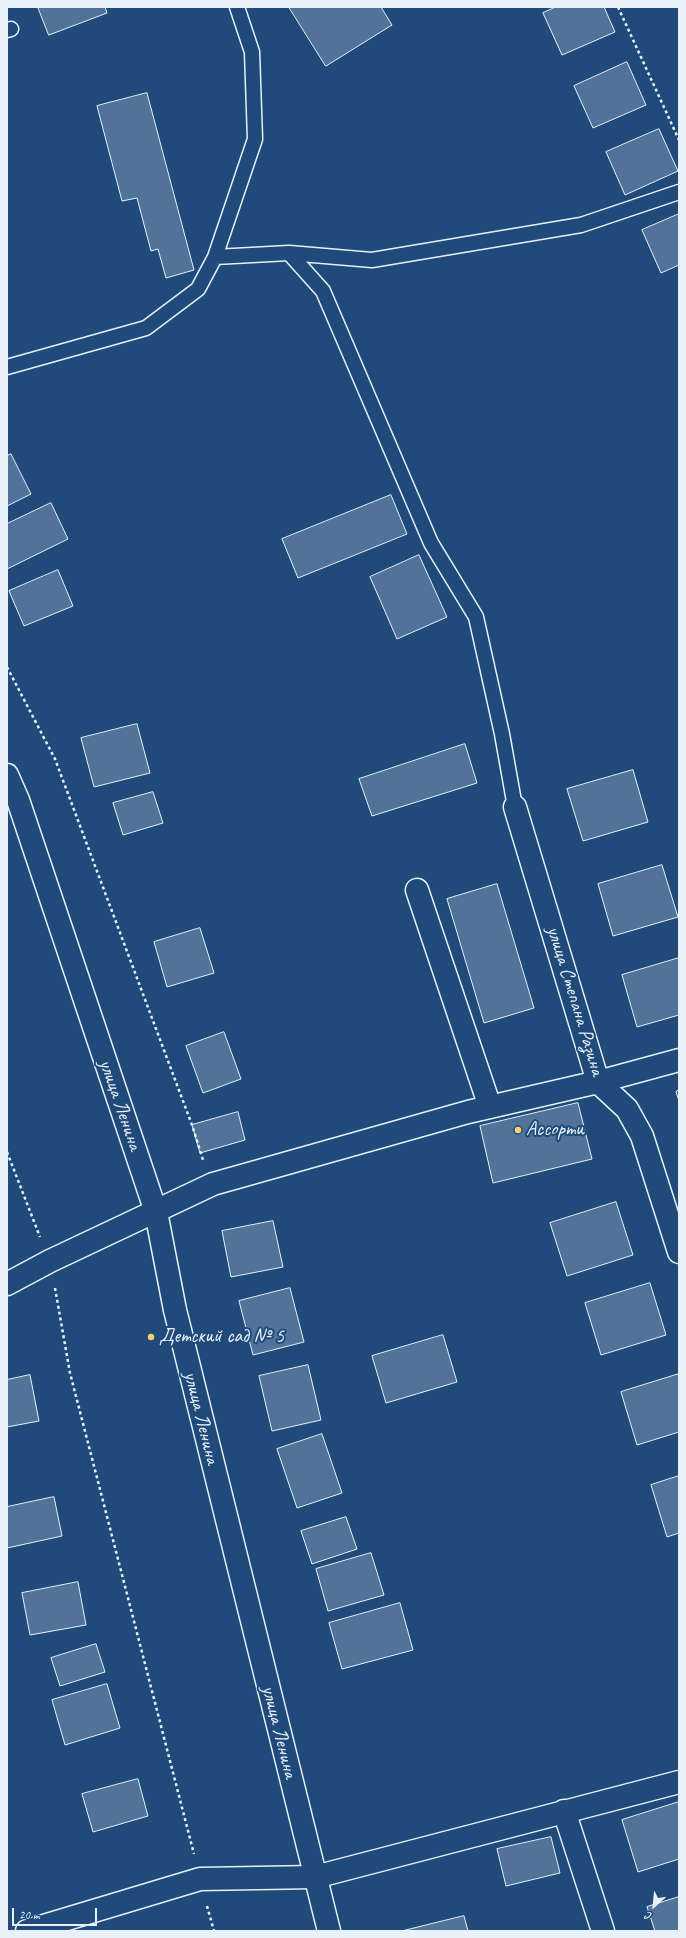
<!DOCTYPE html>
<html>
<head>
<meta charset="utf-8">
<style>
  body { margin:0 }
  #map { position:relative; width:686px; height:1938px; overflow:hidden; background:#1f4a7a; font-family:Caveat,sans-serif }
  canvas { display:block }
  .frame { position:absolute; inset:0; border:8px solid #e8f1f8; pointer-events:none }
  .north { position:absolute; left:634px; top:1886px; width:40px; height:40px; -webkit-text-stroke:3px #1f4a7a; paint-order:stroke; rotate:207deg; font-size:11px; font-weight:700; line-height:16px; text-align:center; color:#e8f1f8 }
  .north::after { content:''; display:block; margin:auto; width:14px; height:18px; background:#e8f1f8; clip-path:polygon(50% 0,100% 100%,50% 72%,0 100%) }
  .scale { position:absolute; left:12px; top:1908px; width:85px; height:18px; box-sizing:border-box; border:2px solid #e8f1f8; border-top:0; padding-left:5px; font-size:12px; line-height:14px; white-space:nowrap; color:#e8f1f8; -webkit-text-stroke:3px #1f4a7a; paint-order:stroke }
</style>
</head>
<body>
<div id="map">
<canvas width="686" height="1938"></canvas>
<div class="frame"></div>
<div class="north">С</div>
<div class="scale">20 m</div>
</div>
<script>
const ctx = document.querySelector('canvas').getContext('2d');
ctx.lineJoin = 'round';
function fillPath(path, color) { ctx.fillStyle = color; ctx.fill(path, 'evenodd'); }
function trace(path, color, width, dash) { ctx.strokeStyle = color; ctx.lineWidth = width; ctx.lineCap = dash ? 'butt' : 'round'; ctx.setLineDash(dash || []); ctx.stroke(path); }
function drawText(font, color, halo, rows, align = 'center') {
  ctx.font = font + ' Caveat,sans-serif'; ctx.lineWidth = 4; ctx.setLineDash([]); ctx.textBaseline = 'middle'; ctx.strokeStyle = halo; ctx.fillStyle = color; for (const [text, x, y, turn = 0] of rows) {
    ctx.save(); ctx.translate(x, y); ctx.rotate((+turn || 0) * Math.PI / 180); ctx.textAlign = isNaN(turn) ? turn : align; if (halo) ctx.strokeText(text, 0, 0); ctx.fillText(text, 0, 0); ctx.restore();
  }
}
const building = new Path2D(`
  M38 7H105L107 13 49 35Z
  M289 7H381L392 25 326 66Z
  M556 7H604L615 32 562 55 543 13Z
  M627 62 646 105 593 128 574 86Z
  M147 93 194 270 166 278 158 249 151 251 137 198 122 201 97 106Z
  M659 129 678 171 625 195 606 152Z
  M679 214V265L661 273 642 230Z
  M11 454 31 494 7 506V456Z
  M391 495 407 534 298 578 282 539Z
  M51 503 68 539 7 569V524Z
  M419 555 447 617 397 639 370 577Z
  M58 570 73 606 24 626 9 591Z
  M137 724 150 773 94 787 81 738Z
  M465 744 477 783 372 816 359 779Z
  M633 770 648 822 583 841 567 789Z
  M153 792 163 823 123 835 113 803Z
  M662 865 678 917 613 936 598 884Z
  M497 884 534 1008 484 1023 447 899Z
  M200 928 214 973 167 987 154 942Z
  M679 958V1015L637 1027 622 975Z
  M224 1032 241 1079 203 1093 186 1046Z
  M679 1090V1101L676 1092Z
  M578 1103 592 1159 493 1183 480 1126Z
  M238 1112 245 1140 200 1153 192 1125Z
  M616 1202 633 1255 567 1276 550 1223Z
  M273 1221 283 1267 231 1277 222 1231Z
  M650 1283 666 1335 601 1355 585 1303Z
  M290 1288 304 1342 253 1355 239 1301Z
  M443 1335 457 1382 386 1403 372 1356Z
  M308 1365 321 1420 272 1431 259 1376Z
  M679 1374V1432L637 1445 621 1392Z
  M30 1375 39 1421 7 1427V1380Z
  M322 1434 342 1493 297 1508 277 1449Z
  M679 1476V1533L667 1537 651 1485Z
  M54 1497 62 1536 7 1548V1507Z
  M346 1517 357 1549 312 1564 301 1531Z
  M371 1553 384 1595 328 1611 316 1569Z
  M78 1582 86 1625 30 1635 22 1593Z
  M400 1603 413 1650 342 1669 329 1623Z
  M96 1644 105 1672 60 1686 51 1658Z
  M107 1684 120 1728 65 1745 52 1700Z
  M138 1779 148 1816 93 1832 82 1794Z
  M679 1802V1859L638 1872 622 1820Z
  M551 1837 560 1873 506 1886 497 1849Z
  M679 1897V1931H655L647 1907Z
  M464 1916 468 1931H402Z`);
fillPath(building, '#517399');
trace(building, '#e8f1f8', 1);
const lane = new Path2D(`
  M7 30 11 29
  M289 253 372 260 581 225 679 192
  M215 257 289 253 323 291 431 543 476 617 502 734 515 807
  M7 367 146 328 198 289 215 257 255 139 252 52 237 7`);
const street = new Path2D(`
  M515 807 598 1082 627 1109 642 1136 679 1252
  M417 890 490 1107
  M7 1284 50 1261 213 1184 468 1112 598 1082 679 1060
  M564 1811 603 1931
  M27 1931 200 1879 315 1877 679 1782`);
const secondary = new Path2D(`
  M7 775 18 800 156 1212 175 1310 329 1931`);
trace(lane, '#e8f1f8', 17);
trace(street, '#e8f1f8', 25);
trace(secondary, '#e8f1f8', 25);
trace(new Path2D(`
  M618 7 679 140
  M7 667 55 759 192 1125 203 1160
  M7 1152 40 1237
  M55 1288 70 1373 194 1854
  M207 1906 214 1931`), '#e8f1f8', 2.5, [3, 3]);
trace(lane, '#1f4a7a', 14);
trace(street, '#1f4a7a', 22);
trace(secondary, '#1f4a7a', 22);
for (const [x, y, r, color] of [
  [518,1130,4,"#ffd166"],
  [151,1337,4,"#ffd166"]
]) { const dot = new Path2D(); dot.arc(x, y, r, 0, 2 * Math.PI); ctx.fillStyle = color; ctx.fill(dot); trace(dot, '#1f4a7a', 1.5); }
drawText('20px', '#e8f1f8', '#1f4a7a', [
  ["улица Степана Разина",575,1001,73],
  ["улица Ленина",120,1105,71],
  ["улица Ленина",201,1418,76],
  ["улица Ленина",279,1732,76]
]);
drawText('20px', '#e8f1f8', '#1f4a7a', [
  ["Ассорти",526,1130],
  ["Детский сад № 5",159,1337]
], 'left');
</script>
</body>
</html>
